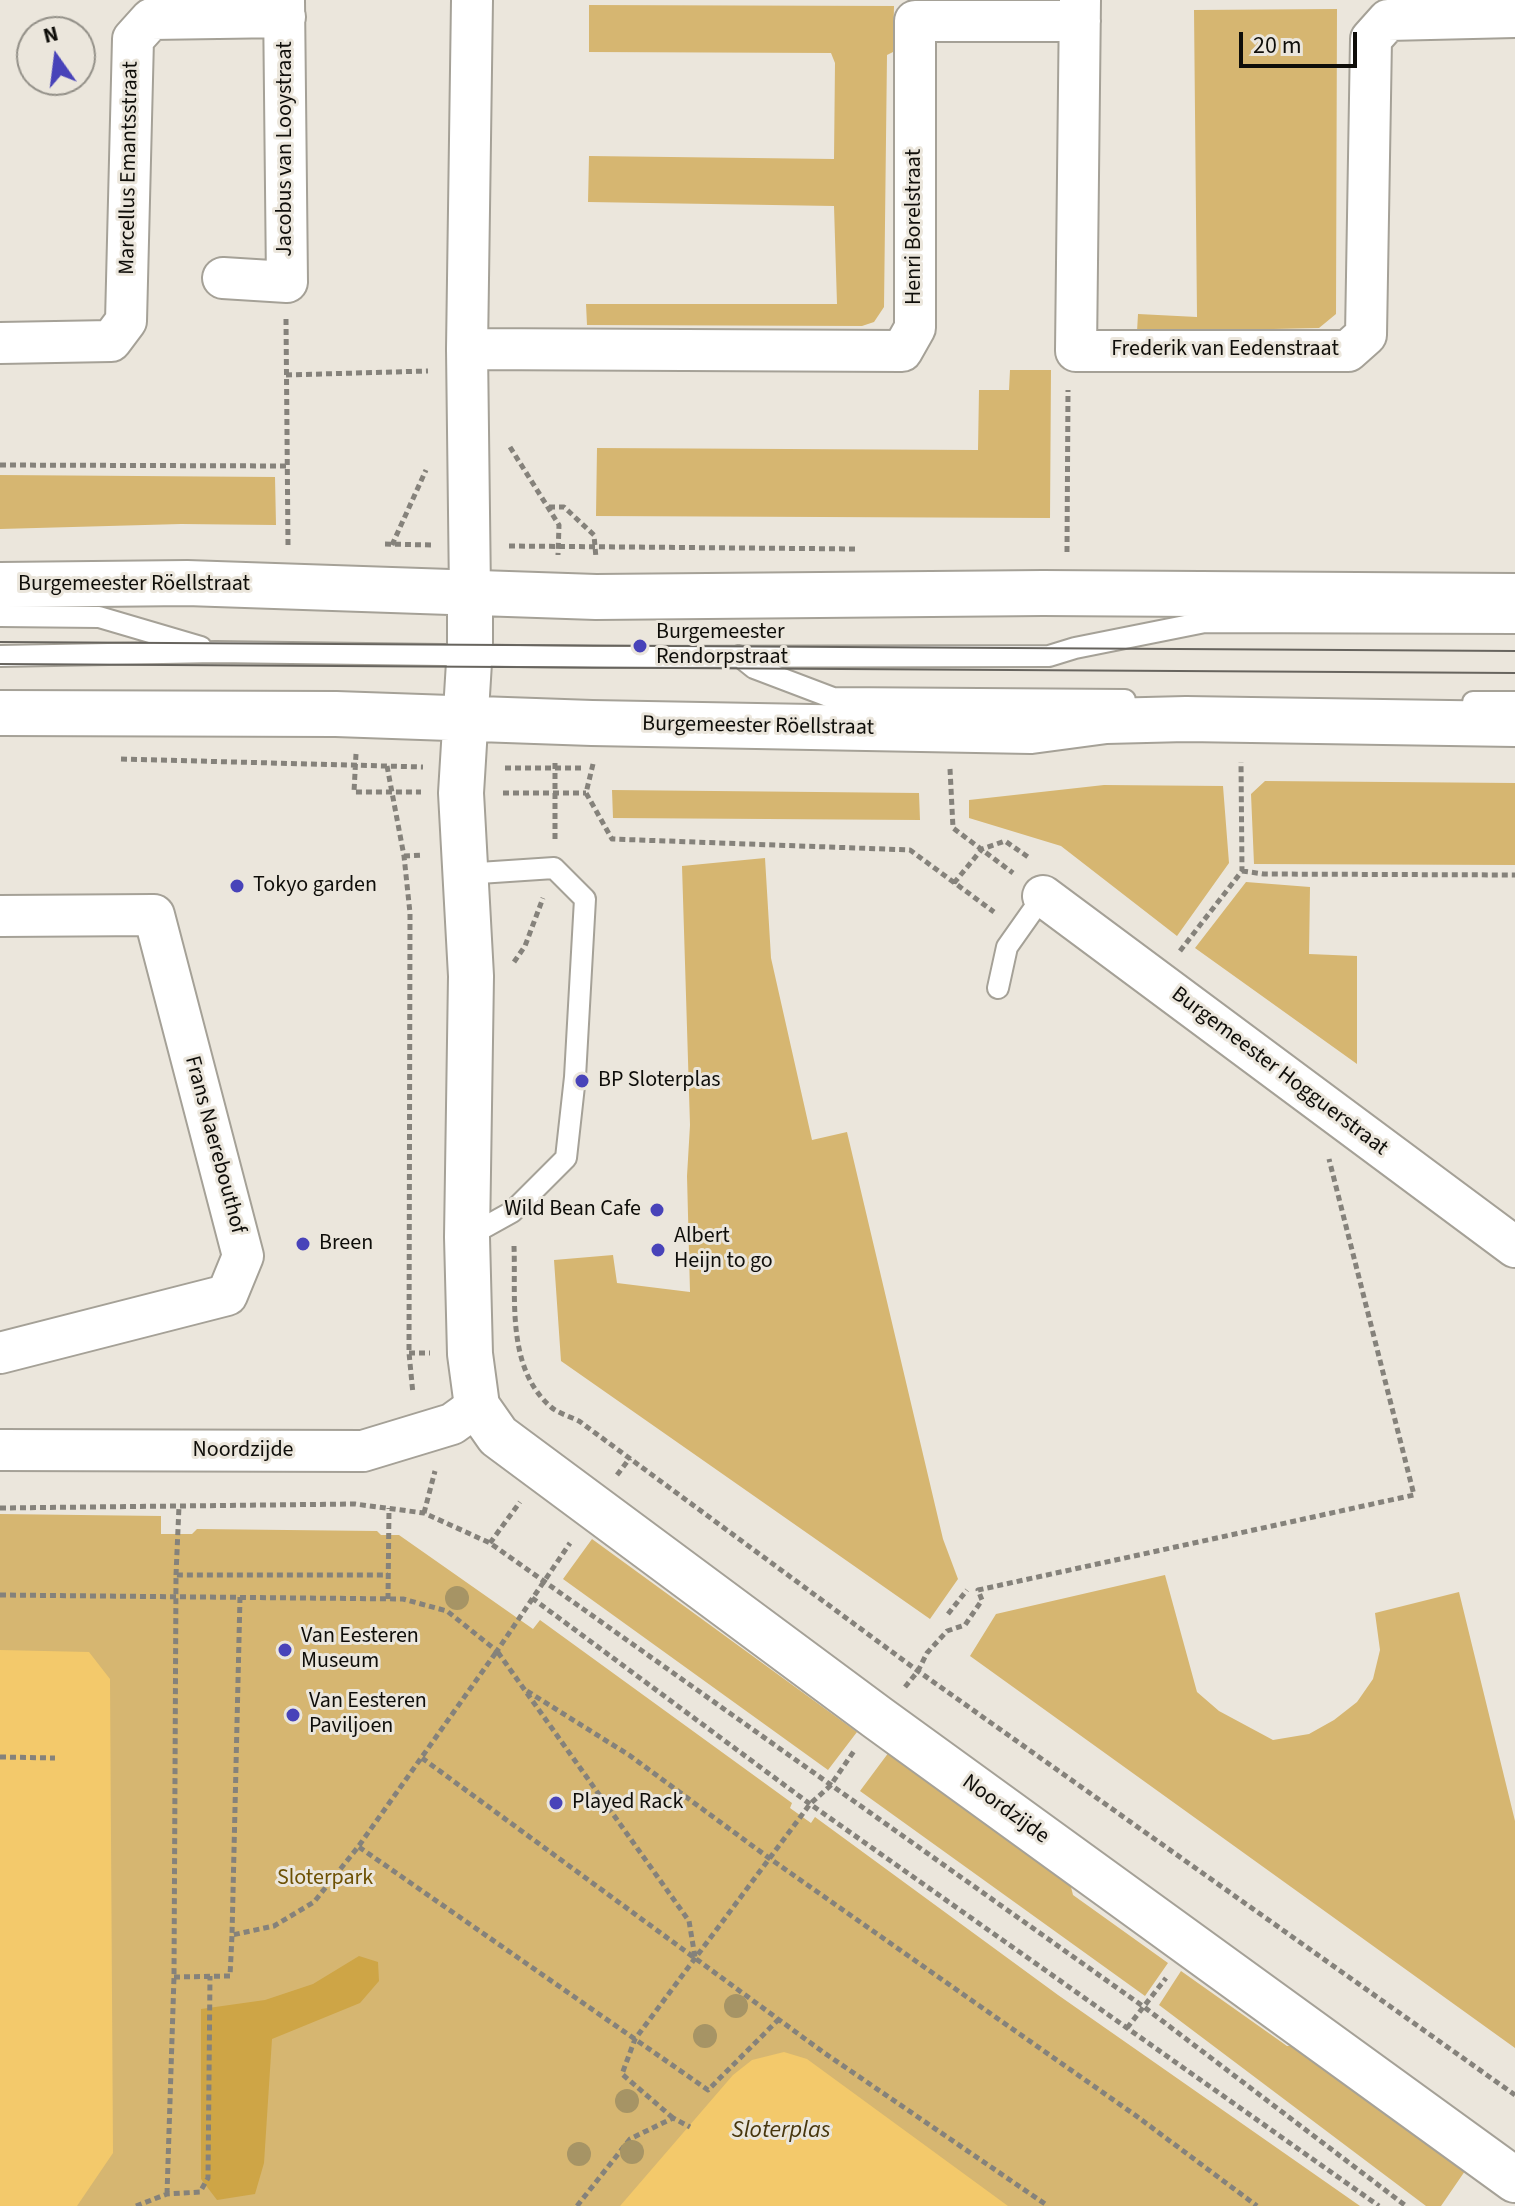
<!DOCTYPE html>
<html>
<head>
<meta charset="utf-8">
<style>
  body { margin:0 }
  #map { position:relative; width:1515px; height:2206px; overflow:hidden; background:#ebe6dc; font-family:"Source Sans 3",sans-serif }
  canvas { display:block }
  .north { position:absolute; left:16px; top:16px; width:80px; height:80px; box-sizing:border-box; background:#ebe6dc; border:2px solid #939088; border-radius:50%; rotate:346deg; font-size:22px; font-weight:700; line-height:32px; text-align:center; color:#0f0e0a }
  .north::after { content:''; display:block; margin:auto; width:28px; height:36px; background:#4843b9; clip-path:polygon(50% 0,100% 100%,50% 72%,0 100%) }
  .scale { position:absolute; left:1239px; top:32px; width:118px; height:36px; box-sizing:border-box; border:4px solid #0f0e0a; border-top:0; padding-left:10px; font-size:24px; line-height:28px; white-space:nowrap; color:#0f0e0a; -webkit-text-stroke:6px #ebe6dc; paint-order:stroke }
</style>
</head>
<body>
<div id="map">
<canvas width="1515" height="2206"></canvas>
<div class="north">N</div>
<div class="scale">20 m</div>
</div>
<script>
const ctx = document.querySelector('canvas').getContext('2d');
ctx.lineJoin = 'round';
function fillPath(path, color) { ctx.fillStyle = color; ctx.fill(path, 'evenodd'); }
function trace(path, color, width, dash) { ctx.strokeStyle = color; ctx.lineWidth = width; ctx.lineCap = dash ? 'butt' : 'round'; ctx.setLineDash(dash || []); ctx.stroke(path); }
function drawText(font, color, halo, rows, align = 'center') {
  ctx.font = font + ' "Source Sans 3",sans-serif'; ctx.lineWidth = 6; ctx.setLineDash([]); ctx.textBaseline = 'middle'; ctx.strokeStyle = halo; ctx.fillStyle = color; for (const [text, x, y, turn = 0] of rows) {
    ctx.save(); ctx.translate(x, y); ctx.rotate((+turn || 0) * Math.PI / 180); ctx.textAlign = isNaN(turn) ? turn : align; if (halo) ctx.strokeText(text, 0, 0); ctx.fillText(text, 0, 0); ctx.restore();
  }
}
fillPath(new Path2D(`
  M589 5 894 6 893 52 887 55 884 307 874 322 862 326 587 325 586 304H837L834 206 588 202 589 156 834 159 835 63 831 53 589 52Z
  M1337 9 1336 314 1319 328 1137 332 1138 314 1197 317 1194 10Z
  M1010 370H1051L1050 518 596 516 597 448 978 450 979 390H1009Z
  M0 475 275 477 276 525 181 524 0 529Z
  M1265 781 1515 783V865L1254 864 1251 794Z
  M1104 785 1223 786 1229 863 1177 936 1061 846 969 818V800Z
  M612 790 919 793 920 820 613 818Z
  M765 858 771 958 812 1140 847 1132 943 1539 958 1579 930 1619 561 1361 554 1260 613 1255 617 1283 690 1292 687 1176 690 1125 682 866Z
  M1246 882 1310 887 1309 954 1357 956V1064L1195 948Z
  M0 1514 161 1516V1534H192L197 1529 377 1531 381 1535H399L533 1629 540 1620 792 1803 790 1808 811 1823 815 1817 1058 1995 1360 2206H0Z
  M592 1539 857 1732 828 1770 563 1579Z
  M1165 1575 1197 1692 1219 1711 1273 1740 1309 1734 1334 1720 1357 1702 1373 1679 1380 1650 1375 1613 1459 1592 1515 1821V2048L970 1656 996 1614Z
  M889 1752 1066 1867 1073 1895 1168 1963 1145 1996 860 1791Z
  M1181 1971 1287 2046 1311 2045 1465 2171 1441 2206H1426L1159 2005Z`), '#d6b671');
fillPath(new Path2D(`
  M359 1956 378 1962 379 1981 360 2003 272 2039 264 2163 255 2194 217 2200 201 2179V2009L265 2000 313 1984Z`), '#cea546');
fillPath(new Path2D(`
  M0 1650 89 1652 110 1679 113 2153 77 2206H0Z
  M784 2052 807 2059 1008 2206H620L733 2075 752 2060Z`), '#f3c96b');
const lane = new Path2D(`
  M0 616 99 617 201 647
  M0 656 216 652 594 657 1049 656 1075 648 1205 622 1515 623
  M739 656 754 668 833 698 1125 700
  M1473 702H1515
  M464 874 554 868 585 899 575 1077 566 1158 512 1212 467 1237
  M998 988 1007 947 1043 896`);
const street = new Path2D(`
  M1080 0 1076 351H1348L1366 335 1371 39 1388 20 1515 17
  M223 278 287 282 284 0
  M0 343 111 341 126 321 133 39 151 19 285 17
  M467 349 902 351 915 328V21H1080
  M470 593 467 349 472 0
  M1043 896 1515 1247
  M0 916 154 915 243 1256 227 1295 0 1353
  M0 1450 363 1451 452 1424 477 1406`);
const secondary = new Path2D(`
  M0 585 187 583 596 597 1043 593 1515 596
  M470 593V646L461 793 471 976 467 1237 470 1354 477 1406 498 1436 595 1508 878 1718 1515 2180
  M0 713 336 714 592 723 1031 731 1106 721 1186 719 1515 724`);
trace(lane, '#a5a197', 24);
trace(street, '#a5a197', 44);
trace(secondary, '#a5a197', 48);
trace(new Path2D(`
  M286 319 288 545
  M286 375 428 371
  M510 447 559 525 558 555
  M0 465 287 466
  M549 507H564L594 535 596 558
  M385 544 431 545
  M392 545 426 470
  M509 546 859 549
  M1067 552 1068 390
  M356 754 354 792H421
  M121 759 423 767
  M593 764 586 793 612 839 910 850 994 912
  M387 766 404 856 410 913 409 1353 413 1394
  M505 768H583
  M950 769 953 828 1013 873
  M503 793H586
  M555 839V761
  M404 856 423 855
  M1242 871 1264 874 1515 875
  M954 883 982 849 1005 841 1031 859
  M1180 951 1242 871 1241 762
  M514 962 525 946 543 898
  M514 1246C516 1299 506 1368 551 1407 558 1413 571 1417 579 1421L918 1671 1515 2095
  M409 1353H430
  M617 1475 630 1458
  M0 1508 355 1504 424 1513 490 1543 1144 2007 1406 2206
  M424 1513 435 1471
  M490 1543 520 1502
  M176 1575 179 1506
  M0 1595 403 1599 447 1611 497 1651 570 1543
  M240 1597 232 1935 274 1926 314 1902 358 1847 497 1651 689 1921 695 1957
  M532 1598 810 1804 1379 2206
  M388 1599 389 1508
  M948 1614 967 1590
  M905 1687 918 1671 927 1653 947 1631 965 1625 982 1600 978 1590 1414 1495 1329 1159
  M527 1691 629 1755 769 1858 1135 2115 1257 2206
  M0 1757 55 1758
  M422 1758 823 2052 1048 2206
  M359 1847 708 2090 780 2018
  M174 1977 230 1976 232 1935
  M1127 2028 1166 1978
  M673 2118 622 2074 635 2039 810 1804 830 1786 854 1751
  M167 2194 174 1977 176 1575H388
  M136 2206 167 2194 200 2192 208 2178 210 1976
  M577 2206 630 2139 673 2118 690 2127`), '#85827b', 5, [6, 4]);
trace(lane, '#fff', 20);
trace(street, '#fff', 40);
trace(secondary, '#fff', 44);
trace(new Path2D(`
  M0 642 1515 651
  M0 664 1515 673`), '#67645e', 2);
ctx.fillStyle = '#a69465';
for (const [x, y] of [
  [457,1598],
  [736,2006],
  [705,2036],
  [627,2101],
  [632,2152],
  [579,2154]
]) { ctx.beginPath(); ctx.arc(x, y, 12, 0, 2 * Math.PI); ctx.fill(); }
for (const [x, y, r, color] of [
  [640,646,8,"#4843b9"],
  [237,886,8,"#4843b9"],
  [582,1081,8,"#4843b9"],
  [657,1210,8,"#4843b9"],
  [303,1244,8,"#4843b9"],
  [658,1250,8,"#4843b9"],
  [285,1650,8,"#4843b9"],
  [293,1715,8,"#4843b9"],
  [556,1803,8,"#4843b9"]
]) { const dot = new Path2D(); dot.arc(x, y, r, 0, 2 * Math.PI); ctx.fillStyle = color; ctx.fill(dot); trace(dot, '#ebe6dc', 3); }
drawText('22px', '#0f0e0a', '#ebe6dc', [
  ["Jacobus van Looystraat",286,149,-90],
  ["Marcellus Emantsstraat",130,168,-89],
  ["Henri Borelstraat",915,227,-90],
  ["Frederik van Eedenstraat",1225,350],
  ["Burgemeester Röellstraat",134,585],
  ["Burgemeester Röellstraat",758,727,1],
  ["Burgemeester Hogguerstraat",1279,1072,37],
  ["Frans Naerebouthof",214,1145,75],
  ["Noordzijde",243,1451],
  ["Noordzijde",1005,1810,36]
]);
drawText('22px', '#0f0e0a', '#ebe6dc', [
  ["Burgemeester",656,633],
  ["Rendorpstraat",656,658],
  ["Tokyo garden",253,886],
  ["BP Sloterplas",598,1081],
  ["Wild Bean Cafe",641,1210,"right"],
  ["Albert",674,1237],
  ["Heijn to go",674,1262],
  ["Breen",319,1244],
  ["Van Eesteren",301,1637],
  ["Museum",301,1662],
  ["Van Eesteren",309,1702],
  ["Paviljoen",309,1727],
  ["Played Rack",572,1803]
], 'left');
drawText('22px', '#6d5104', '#ebe6dc', [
  ["Sloterpark",325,1879]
]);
drawText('italic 24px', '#47360d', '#ebe6dc', [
  ["Sloterplas",781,2132]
]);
</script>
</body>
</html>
